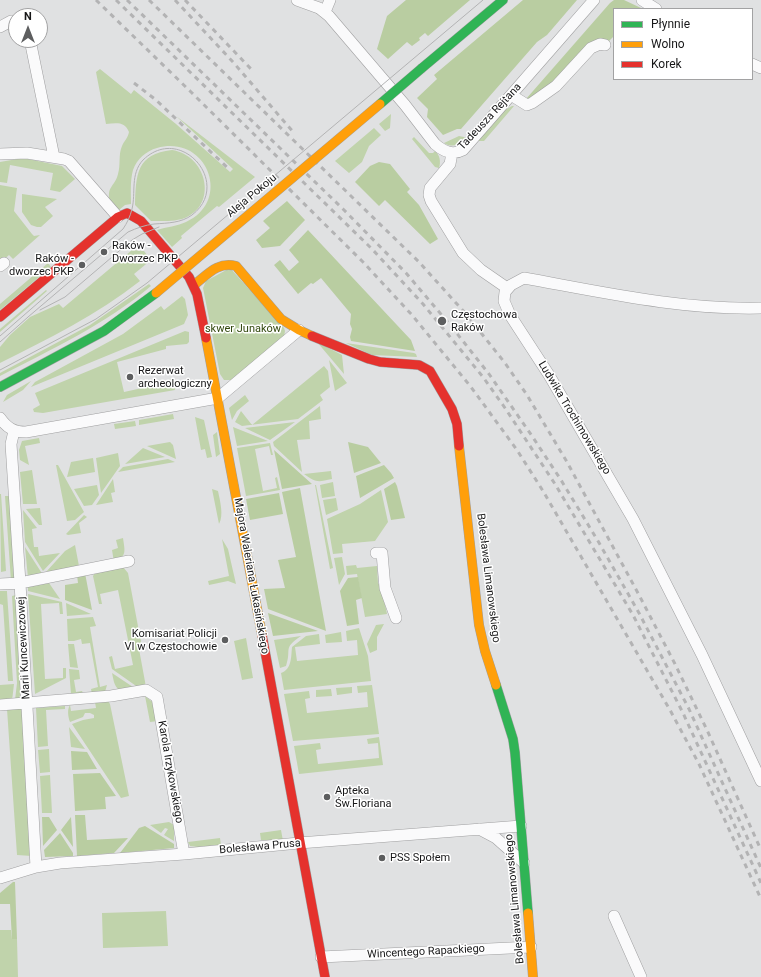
<!DOCTYPE html>
<html>
<head>
<meta charset="utf-8">
<style>
  body { margin:0 }
  #map { position:relative; width:761px; height:977px; overflow:hidden; background:#e0e1e2; font-family:Roboto,sans-serif }
  canvas { display:block }
  .legend { position:absolute; left:613px; top:8px; width:140px; height:72px; box-sizing:border-box; background:#fff; border:1px solid #a2a2a3; margin:0; padding:5px 7px; list-style:none; font-size:12px; color:#171718 }
  .legend li { display:flex; align-items:center; gap:8px; height:20px }
  .legend b { width:20px; border:1px solid #a2a2a3 }
  .north { position:absolute; left:8px; top:8px; width:40px; height:40px; box-sizing:border-box; background:#fff; border:1px solid #a2a2a3; border-radius:50%; rotate:0deg; font-size:11px; font-weight:700; line-height:16px; text-align:center; color:#171718 }
  .north::after { content:''; display:block; margin:auto; width:14px; height:18px; background:#5d5e5f; clip-path:polygon(50% 0,100% 100%,50% 72%,0 100%) }
</style>
</head>
<body>
<div id="map">
<canvas width="761" height="977"></canvas>
<ul class="legend">
<li><b style="height:5px;background:#30b455"></b>Płynnie</li>
<li><b style="height:5px;background:#ff9f0a"></b>Wolno</li>
<li><b style="height:5px;background:#e5322d"></b>Korek</li>
</ul>
<div class="north">N</div>
</div>
<script>
const ctx = document.querySelector('canvas').getContext('2d');
ctx.lineJoin = 'round';
function fillPath(path, color) { ctx.fillStyle = color; ctx.fill(path, 'evenodd'); }
function trace(path, color, width, dash) { ctx.strokeStyle = color; ctx.lineWidth = width; ctx.lineCap = dash ? 'butt' : 'round'; ctx.setLineDash(dash || []); ctx.stroke(path); }
function drawText(font, color, halo, rows, align = 'center') {
  ctx.font = font + ' Roboto,sans-serif'; ctx.lineWidth = 3; ctx.setLineDash([]); ctx.textBaseline = 'middle'; ctx.strokeStyle = halo; ctx.fillStyle = color; for (const [text, x, y, turn = 0] of rows) {
    ctx.save(); ctx.translate(x, y); ctx.rotate((+turn || 0) * Math.PI / 180); ctx.textAlign = isNaN(turn) ? turn : align; if (halo) ctx.strokeText(text, 0, 0); ctx.fillText(text, 0, 0); ctx.restore();
  }
}
fillPath(new Path2D(`
  M100 69 131 94 134 90 176 124 230 172 233 169 176 116 255 177 219 207 217 206 181 236 182 238 172 247 157 230C166 227 178 226 186 222 233 201 207 134 157 148 146 151 137 159 133 170 130 181 131 193 131 204L125 205 119 210 110 202C106 186 115 187 118 174 121 164 118 155 122 146 124 141 128 138 129 132 125 121 116 123 106 124L96 72Z
  M512 106H514L484 141H478L505 110Z
  M391 114 390 128 385 131 379 124Z
  M374 128 381 135 369 146 362 162 349 173 335 161Z
  M459 136 464 137 467 139C460 145 452 148 444 143Z
  M414 137 429 153H433L435 151C440 155 441 162 439 168L435 167 412 139Z
  M172 150C206 155 218 202 187 217 177 222 162 221 151 221L135 205C136 175 136 154 172 150Z
  M23 158 62 166 75 179 60 192 50 190 53 173 10 165 7 183 0 182V162Z
  M0 185 17 188 14 211 32 234 34 236 40 235 13 259 9 255 0 263Z
  M22 194 57 199 45 207 53 216 41 227H37L31 225 22 212Z
  M132 250 144 251 151 260 134 274 140 281C97 315 48 339 0 363V347L10 335 30 317 59 304 63 308Z
  M48 263 51 267 0 310V304Z
  M230 268 284 328 285 331 284 337 231 380H224L220 374 203 288 206 281Z
  M149 284 151 286C106 324 52 349 0 376V373L90 325Z
  M46 290 47 291 0 332V329Z
  M182 296 185 299 188 315 184 324 31 387 35 382 123 334 161 306 164 310Z
  M185 331 189 332V342L187 344 166 346V349L117 362 124 392 156 385V383L173 379 175 390 43 413 34 412 33 409 40 405 35 393Z
  M317 342 342 355 344 374Z
  M346 343 414 353 416 354 417 357 372 355Z
  M329 360 347 383 335 391Z
  M324 366 328 371 330 387 320 395 323 400 298 419 242 426 235 422 241 411 252 425Z
  M31 381 23 390 3 402 7 395Z
  M245 395 249 401 237 411 232 420 229 408Z
  M320 406 321 419 309 421 310 439 297 440 302 472 274 446 273 442Z
  M173 414 174 419 139 425V420Z
  M195 417 204 420 212 457 207 458 205 449 201 450Z
  M135 421 136 426 115 429 114 424Z
  M295 422 270 440 245 428Z
  M233 427 268 441 237 446Z
  M217 432 220 454 216 457 213 435Z
  M39 438 40 443 25 446 29 465 20 460 19 450 22 441Z
  M170 442 173 445 176 459 147 446Z
  M270 443 273 455H271L269 446 255 449 263 491 277 488 275 478 277 477 280 490 246 496 237 448Z
  M143 448 165 457 125 464Z
  M118 453 120 466 101 493 96 458Z
  M93 458 95 472 67 477 71 462Z
  M168 459 175 462 118 472 123 467Z
  M56 465H58L84 512 75 520 67 521Z
  M32 470 37 504H23L20 472Z
  M331 471 332 479C318 482 316 483 304 474Z
  M113 479 115 492 111 493 113 502 96 505Z
  M333 482 335 496 322 498 320 485Z
  M97 485 99 495 92 505 84 506 74 489Z
  M315 485H316L333 568 330 569Z
  M212 489 218 491C220 501 224 515 219 524Z
  M381 490 388 522 375 541 342 544 343 553 333 554 327 519 360 504Z
  M0 494H1L6 571 1 572Z
  M5 496H12L16 581H11Z
  M336 498 338 510 326 515 323 500Z
  M40 508 42 525H39L26 509Z
  M23 510 37 528 32 529 34 547H38L39 556 60 553 43 571 25 542Z
  M84 515 87 517 79 523 81 533 68 535 66 534Z
  M123 538C125 552 127 556 114 562L112 550 118 548 116 540Z
  M222 539 228 549 236 584 228 581 209 585 208 581 229 576Z
  M75 545 79 566 46 572 65 551Z
  M25 547 43 575 28 578Z
  M342 557 345 574 339 585 334 558Z
  M356 565 357 568 377 566 378 583 382 589 387 614 365 617 357 574 347 575 346 566Z
  M123 567 128 573 140 637 141 641 139 649 146 687 139 688 112 669 109 657 112 656 115 669 133 665 118 590 100 594 102 604H99L93 576 95 573Z
  M49 583 60 599 28 591V587Z
  M0 591H7V592L13 681H8L3 605 0 604Z
  M28 594 62 602 63 614H60L59 603 41 604 45 679 63 678V668H66V678L35 694Z
  M16 595 22 690 19 698 15 700 17 683 12 596Z
  M66 603 91 614 67 616Z
  M93 617 96 626 90 627 100 687 107 685 105 692 92 694 91 689 98 687 90 643 82 644 81 639 74 641H68L67 619Z
  M384 624 377 637V650L370 653 367 644 376 625Z
  M359 628 368 656 371 681 284 690 281 673C292 669 291 657 292 647L306 636 319 634 320 644 295 647 297 661 358 655 357 640 347 641 346 631Z
  M341 632 342 642 326 643 325 635Z
  M301 636C282 649 292 648 286 666L280 668 274 640Z
  M246 638 253 678 242 680 234 641Z
  M68 644H74L78 668 70 667Z
  M69 669 79 670 80 679 74 680 76 692 82 691 83 693 71 694Z
  M112 673 136 689 122 692C114 687 114 682 112 673Z
  M14 684 12 701 0 700V685Z
  M372 685 379 734 293 741 284 694 309 691 310 698 305 699 307 713 368 707 367 692 358 693 357 686Z
  M352 687V693L337 695 336 688Z
  M331 689 332 696 316 697V690Z
  M145 696 155 704 159 721 150 722Z
  M108 701 110 704 129 796 121 798 72 724 83 720 94 718V715L90 713H85L83 717 70 722C68 717 67 709 70 705L71 711 96 708 95 702Z
  M65 706V709L46 710 48 746 38 747 36 708Z
  M22 708 32 856 17 855 7 709Z
  M69 727 85 749 71 747Z
  M379 737 383 765 299 774 294 746 320 743 321 749 316 750 318 764 379 758 378 743 368 744 367 739Z
  M49 749 50 772 40 773 38 750Z
  M50 775 52 813H42L40 776Z
  M169 822 174 825V841L164 835 168 829 165 828 161 833 150 825Z
  M281 830 283 841 261 840 260 833Z
  M220 838 221 845 198 847 190 846 188 842Z
  M166 911 168 946 103 948 102 913Z
  M0 930H11L12 939H17L18 977H0Z`), '#c0d3ab');
fillPath(new Path2D(`
  M406 0H470L428 36 425 33 419 38 420 40 412 46 407 42 388 59 377 49 387 16Z
  M523 0H577L547 35 537 42 461 129H457L443 135 427 117 428 109 417 98 437 79 434 75Z
  M614 0H624L641 8 614 9V36L609 41H602L553 85 530 102 526 99 610 3Z
  M379 162 390 164 410 189 407 192 419 205 438 239 430 244 385 200 379 206 355 182 370 166Z
  M287 201 305 220 280 246 262 248 256 240 270 228 263 221Z
  M308 230 411 340 415 351 351 341 350 337 352 329 350 324 351 314 321 278 313 284 311 283 298 294 274 265 280 260 289 271 299 262 289 250Z
  M348 442 368 447 381 463 354 473Z
  M274 450 312 484 282 489Z
  M384 465 391 473 394 478 360 498 356 476Z
  M395 482 397 486 405 518 391 520 384 489Z
  M300 488 326 631 268 609 264 589 285 588 278 560 296 557 282 492Z
  M279 493 283 514 250 520 246 499Z
  M85 573 92 610 65 600V585L78 583 77 575Z
  M358 577 362 598 356 600 359 624 347 626 340 591 348 578Z
  M268 613 318 631 273 636Z
  M71 751 87 752 97 769 72 770Z
  M100 773 116 796 105 797 106 809 75 811 73 774Z
  M75 815H85L87 840 128 838 114 853 77 856Z
  M42 817H49L57 830 43 846Z
  M71 817 73 847 61 830Z
  M145 826 174 844V848L120 853 139 828Z
  M60 833 73 853V856L45 857 44 850Z
  M13 882H15L17 939H12L10 904H0V893Z`), '#b9cda1');
const street = new Path2D(`
  M297 0 319 8 329 16 405 105 435 144C443 151 452 156 463 150L594 0
  M642 0 656 9
  M325 12 330 0
  M0 27 11 21 16 22
  M30 40 54 157
  M752 64 761 68
  M511 95 527 105 532 103 556 86 591 48 600 44 605 45
  M452 153 450 164 430 188 429 195 431 201 463 253 481 270 507 288
  M0 154 27 153 64 159 69 161 118 217
  M0 266 4 263
  M761 308C681 310 602 292 524 278L511 285 505 292 504 301 510 315 549 375 633 519 702 655 761 781
  M0 418C7 428 14 432 26 432L218 398 299 330
  M14 431 11 444 20 583 36 867
  M376 553H382L385 588 396 618
  M0 584 20 583 129 561
  M0 705 111 696 146 690 157 697 184 854
  M479 829 496 838 524 863
  M0 878 36 867 60 863 184 854 299 843 521 826
  M614 916 641 977
  M321 957 531 947`);
const fast = new Path2D(`
  M422 68 503 0
  M0 387 104 331 156 293
  M496 685 513 739 515 753 528 913`);
const slow = new Path2D(`
  M194 285C207 275 218 261 236 266L281 319 299 330 312 336
  M206 338 262 635
  M459 446 479 625 485 651 496 685
  M528 913 533 977`);
const jam = new Path2D(`
  M0 317 118 217 127 213 141 221 189 277 197 294 206 338
  M312 336 369 359 380 362 419 365 430 371 452 409 457 424 459 446
  M262 635 325 977`);
trace(street, '#9f9fa0', 12);
trace(fast, '#9f9fa0', 10);
trace(slow, '#9f9fa0', 10);
trace(jam, '#9f9fa0', 10);
trace(street, '#fafafb', 11);
trace(fast, '#30b455', 9);
trace(slow, '#ff9f0a', 9);
trace(jam, '#e5322d', 9);
trace(new Path2D(`
  M40 310 65 297 132 240 142 234 159 227
  M0 336 123 229C127 223 130 217 132 209 136 193 130 174 143 160 181 123 233 184 192 215 181 223 168 223 154 224 145 225 137 228 128 232L28 317 0 342
  M0 370 96 319 147 283 483 0`), '#b3b3b4', 1);
trace(new Path2D(`
  M96 0 191 92 363 262 412 315 471 387 517 450 543 491 670 710 699 764 761 899
  M116 0 372 249 423 304 483 377 505 408 555 484 633 615 683 713 761 883
  M127 0 344 210 406 273 451 326 489 374 532 436 561 480 598 541 639 613 689 709 761 868
  M149 0 419 262 466 314 505 363 527 395 567 462 639 595 675 664 707 730 761 850
  M175 0 233 62 294 133
  M185 0 251 69
  M134 83 156 100 230 170`), '#b3b3b4', 3, [5, 5]);
const fastBridge = new Path2D(`
  M380 104 422 68`);
const slowBridge = new Path2D(`
  M156 293 380 104`);
trace(fastBridge, '#9f9fa0', 10, []);
trace(slowBridge, '#9f9fa0', 10, []);
trace(fastBridge, '#30b455', 9);
trace(slowBridge, '#ff9f0a', 9);
for (const [x, y, r, color] of [
  [104,252,4,"#5d5e5f"],
  [82,265,4,"#5d5e5f"],
  [442,321,5,"#5d5e5f"],
  [130,377,4,"#5d5e5f"],
  [225,640,4,"#5d5e5f"],
  [327,797,4,"#5d5e5f"],
  [382,858,4,"#5d5e5f"]
]) { const dot = new Path2D(); dot.arc(x, y, r, 0, 2 * Math.PI); ctx.fillStyle = color; ctx.fill(dot); trace(dot, '#fff', 1.5); }
drawText('11px', '#171718', '#fff', [
  ["Tadeusza Rejtana",490,117,-47],
  ["Aleja Pokoju",252,196,-40],
  ["Ludwika Trochimowskiego",574,418,59],
  ["Majora Waleriana Łukasińskiego",251,576,80],
  ["Bolesława Limanowskiego",488,578,83],
  ["Marii Kuncewiczowej",24,648,-93],
  ["Karola Irzykowskiego",170,772,80],
  ["Bolesława Prusa",260,847,-5],
  ["Bolesława Limanowskiego",515,899,-95],
  ["Wincentego Rapackiego",426,952,-3]
]);
drawText('11px', '#171718', '#fff', [
  ["Raków -",112,246],
  ["Dworzec PKP",112,259],
  ["Raków -",74,259,"right"],
  ["dworzec PKP",74,272,"right"],
  ["Częstochowa",451,315],
  ["Raków",451,328],
  ["Rezerwat",138,371],
  ["archeologiczny",138,384],
  ["Komisariat Policji",217,634,"right"],
  ["VI w Częstochowie",217,647,"right"],
  ["Apteka",335,791],
  ["Św.Floriana",335,804],
  ["PSS Społem",390,858]
], 'left');
drawText('11px', '#32480e', '#fff', [
  ["skwer Junaków",243,329]
]);
</script>
</body>
</html>
